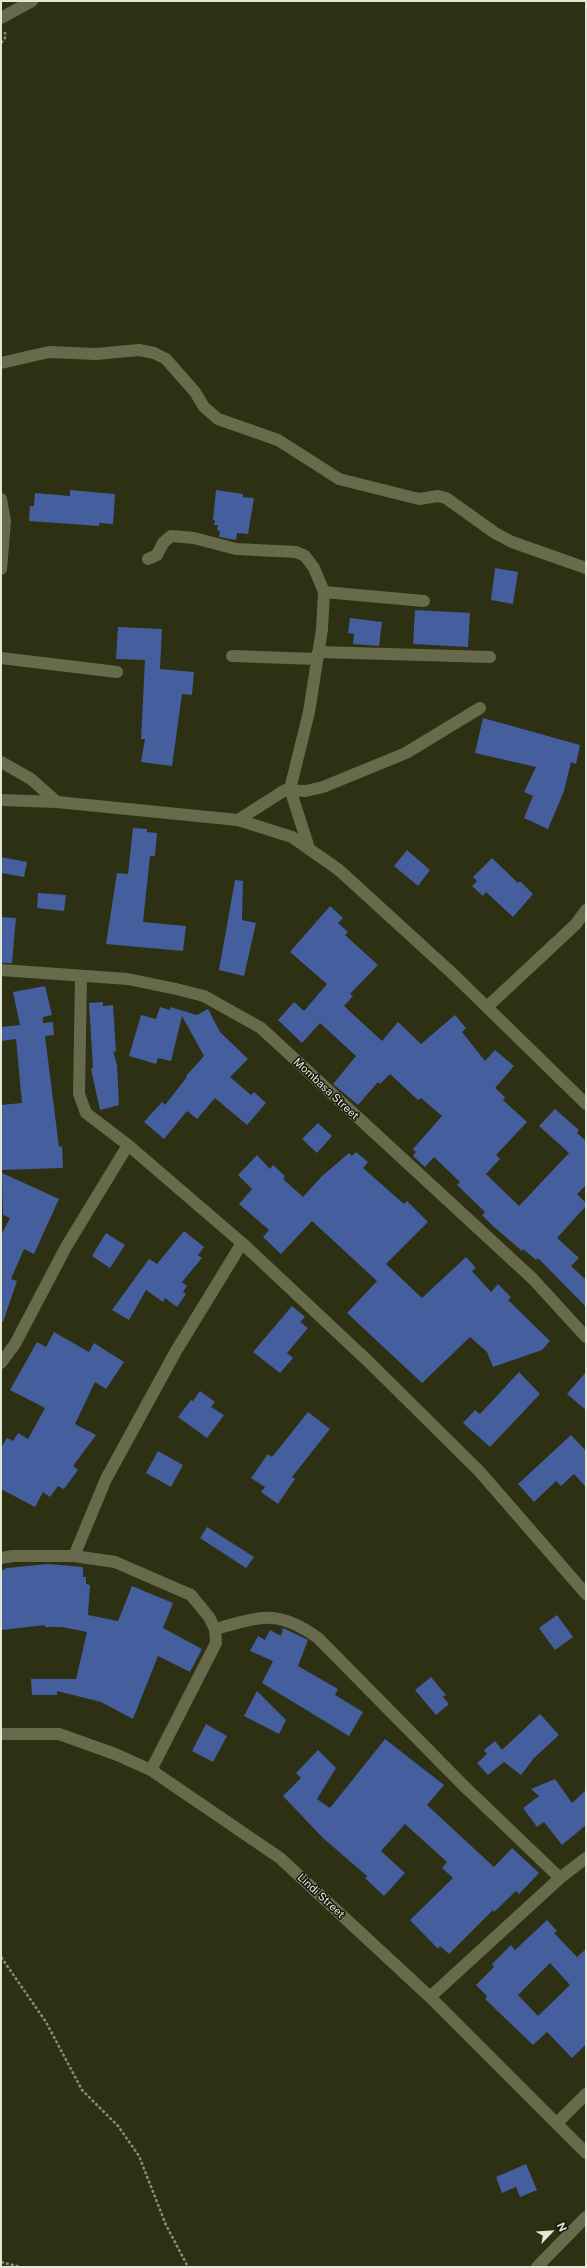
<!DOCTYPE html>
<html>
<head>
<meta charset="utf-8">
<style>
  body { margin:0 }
  #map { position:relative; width:587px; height:2268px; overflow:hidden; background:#2d3012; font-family:"Public Sans",sans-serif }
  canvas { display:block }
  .frame { position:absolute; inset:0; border:2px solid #e5e7d6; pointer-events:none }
  .north { position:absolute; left:531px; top:2212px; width:40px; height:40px; -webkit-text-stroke:3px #16170a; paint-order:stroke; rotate:65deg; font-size:11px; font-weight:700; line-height:16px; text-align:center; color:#e5e7d6 }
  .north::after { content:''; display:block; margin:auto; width:14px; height:18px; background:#e5e7d6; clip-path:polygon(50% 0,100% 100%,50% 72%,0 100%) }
</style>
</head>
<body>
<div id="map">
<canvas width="587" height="2268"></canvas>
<div class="frame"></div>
<div class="north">N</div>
</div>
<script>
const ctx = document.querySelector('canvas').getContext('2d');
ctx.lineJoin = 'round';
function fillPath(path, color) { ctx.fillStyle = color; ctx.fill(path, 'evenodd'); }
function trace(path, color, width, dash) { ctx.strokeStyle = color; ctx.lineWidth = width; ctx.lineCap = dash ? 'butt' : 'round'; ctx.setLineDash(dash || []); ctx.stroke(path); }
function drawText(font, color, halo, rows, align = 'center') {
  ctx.font = font + ' "Public Sans",sans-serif'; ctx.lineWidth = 3; ctx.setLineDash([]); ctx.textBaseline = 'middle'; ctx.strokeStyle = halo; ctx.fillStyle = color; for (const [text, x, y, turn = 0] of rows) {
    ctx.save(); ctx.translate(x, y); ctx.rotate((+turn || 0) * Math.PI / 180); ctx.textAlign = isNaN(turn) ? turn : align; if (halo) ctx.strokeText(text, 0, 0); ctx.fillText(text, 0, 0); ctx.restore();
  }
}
fillPath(new Path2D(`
  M70 490 115 494 113 524 99 523V526L29 521 30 506H34L35 493 70 496Z
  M216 490 243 494V497L254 498 248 534 237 533 236 540 219 537 220 531 217 530 218 525H214L215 520H213Z
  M495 568 518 572 513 604 491 600Z
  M415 610 470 613 468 647 413 644Z
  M350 618 382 622 379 646 353 644 354 634 348 633Z
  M118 627 162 629 160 669 194 672 192 695 182 694 172 766 141 762 145 739H141L145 660 116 659Z
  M483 718 580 745 576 764 571 762 564 791 548 829 524 818 533 796 524 792 536 767 475 753Z
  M133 828 147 829V832L157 833 155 856H150L143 922 186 926 183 951 106 944 117 873 128 874Z
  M407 850 430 870 418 886 394 866Z
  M1 857 27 862 24 877 1 873Z
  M492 858 518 883 520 881 533 894 513 917 486 892 483 896 472 886 477 881 473 877Z
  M235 880 243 881 242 920 256 923 244 976 219 970Z
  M38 893 66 895 64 911 37 908Z
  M330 906 343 918 338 923 348 932 345 935 378 965 350 994 353 996 344 1006 382 1041 398 1022 421 1044 455 1015 466 1028 462 1032 485 1061 495 1050 514 1066 495 1088 505 1097 503 1100 527 1122 496 1155 500 1159 486 1174 519 1206 569 1153 539 1126 555 1109 579 1130 577 1133 586 1141V1185L577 1194 586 1203V1206L557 1238 579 1258 571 1266 586 1280V1307L538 1258 536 1260 523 1249 522 1251 493 1226 482 1215 485 1212 457 1185 460 1182 434 1157 425 1167 413 1156 416 1152 413 1149 442 1116 421 1098 418 1100 390 1074 380 1084 378 1082 358 1105 333 1084 356 1056 320 1023 302 1043 278 1020 294 1002 304 1011 327 984 290 952Z
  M1 917 16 918 12 963H1Z
  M45 986 52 1015 43 1017V1023L53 1022 54 1035 45 1036 59 1147 62 1146 63 1168 2 1170 1 1105 22 1103 16 1039 1 1041V1027L20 1025 13 992Z
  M103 1002V1006L113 1005 116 1052 113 1051 117 1065 119 1105 100 1110 91 1069 93 1068 89 1003Z
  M160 1007 170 1010V1007L197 1015 208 1009 220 1032 248 1059 230 1077 251 1095 254 1092 266 1103 247 1125 215 1098 197 1119 187 1111 164 1139 144 1122 162 1102 165 1105 187 1077 186 1076 204 1056 182 1016 171 1061 158 1058 156 1064 129 1056 141 1015 156 1019Z
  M318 1123 332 1136 317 1153 302 1139Z
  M356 1152 368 1162 363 1168 404 1204 407 1201 428 1222 386 1264 422 1298 466 1257 476 1268 472 1271 491 1292 498 1284 511 1297 508 1300 550 1341 542 1350 493 1367 487 1352 470 1337 422 1383 347 1313 377 1281 312 1221 281 1254 263 1237 269 1230 239 1204 252 1189 238 1175 257 1155 270 1169 273 1165 285 1176 283 1179 303 1197 322 1176 349 1153 352 1156Z
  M2 1173 59 1199 34 1254 24 1249 11 1279 17 1281 3 1322 1 1321V1235L10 1218 3 1215Z
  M184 1231 204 1247 198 1255 202 1258 182 1282 187 1286 183 1292 186 1294 177 1307 165 1298 163 1302 146 1290 129 1320 112 1310 149 1259 157 1264Z
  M106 1233 125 1245 110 1268 92 1256Z
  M292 1306 305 1317 300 1322 308 1328 287 1353 293 1358 280 1373 253 1352Z
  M54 1332 89 1352 94 1343 124 1362 106 1389 95 1382 75 1424 96 1435 73 1466 78 1470 64 1489 58 1486 50 1497 43 1492 35 1507 1 1489V1448L7 1438 13 1441 18 1433 28 1439 45 1408 10 1390 37 1342 46 1347Z
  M519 1372 540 1394 490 1447 463 1423 475 1410 480 1414Z
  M586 1372V1410L567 1394Z
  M200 1391 215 1402 211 1407 224 1415 207 1438 178 1417 191 1400 193 1401Z
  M308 1412 330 1429 292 1477 295 1479 278 1504 261 1492 265 1487 251 1478 268 1454 272 1457Z
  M571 1435 586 1451V1487L574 1474 561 1486 556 1481 534 1502 518 1484Z
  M158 1451 183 1465 171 1487 146 1473Z
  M207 1527 254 1557 246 1568 200 1538Z
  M48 1564 83 1567V1577H86V1584L90 1585 88 1615 118 1621 132 1586 173 1603 163 1628 202 1649 190 1672 158 1656 133 1719 101 1702 57 1691V1695H32L31 1679H76L87 1632 62 1627H45V1625L1 1630V1571L7 1568Z
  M557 1615 573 1637 555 1650 539 1628Z
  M283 1628 308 1640 298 1666 338 1689 335 1695 363 1712 349 1736 262 1683 273 1661 250 1651 258 1636 265 1640 270 1630 281 1636Z
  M431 1677 446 1695 443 1697 449 1704 436 1715 415 1690Z
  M257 1691 286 1720 279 1734 244 1716Z
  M540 1714 559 1735 534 1758 521 1775 504 1762 488 1775 477 1763 487 1754 484 1750 495 1741 502 1750Z
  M206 1724 227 1736 213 1762 192 1751Z
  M385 1739 444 1785 427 1805 494 1867 512 1848 539 1873 519 1894 516 1891 494 1912 493 1910 449 1954 440 1946 438 1949 410 1920 453 1878 442 1868 447 1862 405 1824 381 1851 405 1873 384 1896 365 1878 367 1876 323 1838 283 1796 301 1778 296 1773 318 1750 336 1768 317 1799 330 1808Z
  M555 1779 572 1803 586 1790V1825L562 1845 544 1822 537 1827 523 1808 539 1796 531 1789Z
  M547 1920 557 1931 554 1933 577 1957 586 1949V2044L572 2058 547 2032 533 2045 485 1999 487 1996 476 1985 494 1967 492 1964 511 1945 515 1950ZM550 1963 570 1985 538 2016 518 1995Z
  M526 2164 537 2190 520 2197 516 2187 502 2193 496 2177Z`), '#455e9e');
trace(new Path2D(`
  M1 43 5 38V32
  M1 1957 46 2022 82 2090 118 2126 139 2156 166 2225 188 2267
  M1 2262 20 2267`), '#8a8d75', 2.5, [3, 2]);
trace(new Path2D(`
  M1 18 32 1
  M1 363 49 352 96 354 139 350 154 353 166 359 195 392 204 407 218 419 278 440 339 479 419 499 438 496 446 498 495 533 512 542 586 568
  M1 499 5 521 1 569
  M148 559 157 555 163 543 171 536 194 538 236 549 296 552 305 556 314 568 324 592 322 629 309 712 290 789 309 848
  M324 592 424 601
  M318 652 490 657
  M232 656 317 659
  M1 658 117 672
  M1 762 31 779 57 802
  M1 800 57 802 238 820 292 837 339 870 454 975 586 1104
  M238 820 285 790 306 791 323 787 406 753 480 708
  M1 970 128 979 176 989 204 996 261 1028 533 1279 586 1337
  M81 976 79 1094 86 1113 128 1145 242 1243 371 1364 480 1472 586 1594
  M487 1007 576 924 586 910
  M1 1363 15 1344 66 1247 128 1145
  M74 1556 106 1479 176 1351 242 1243
  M1 1558 13 1556H74L115 1562 191 1595 209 1617 215 1629 216 1643 151 1770
  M215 1629C260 1617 277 1608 318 1638L464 1786 560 1878
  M1 1734H59L115 1754 151 1770 280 1858 430 1997 586 2153
  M430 1997 560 1878 586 1858
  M557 2123 586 2094
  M537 2267 586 2217`), '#676b4b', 12);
drawText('11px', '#e5e7d6', '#16170a', [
  ["Mombasa Street",326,1089,43],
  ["Lindi Street",321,1896,43]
]);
</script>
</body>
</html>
